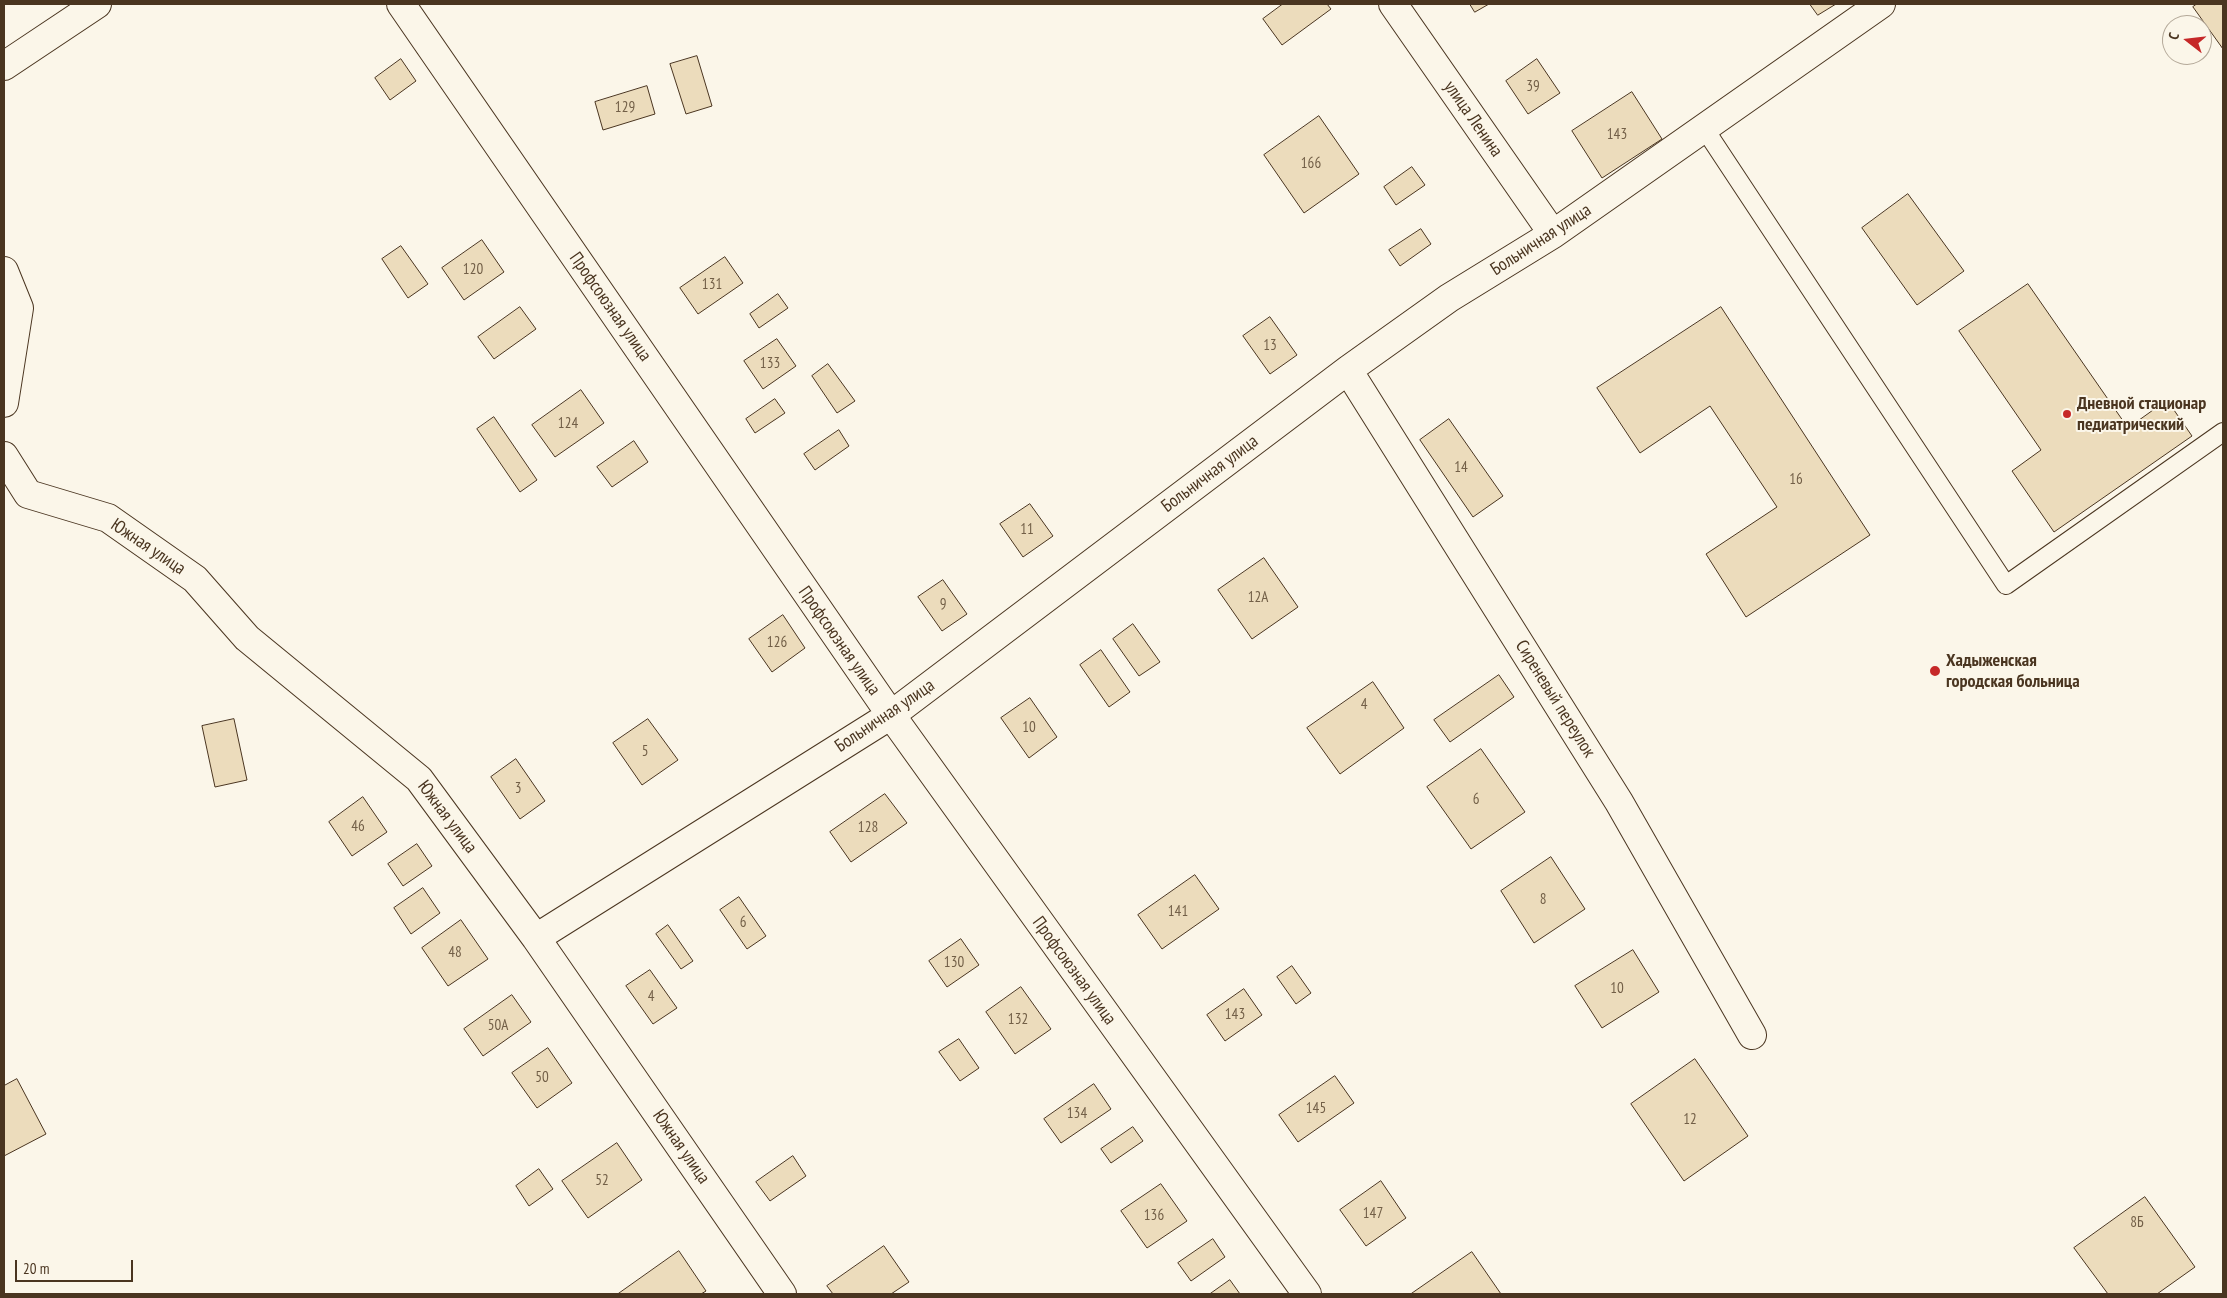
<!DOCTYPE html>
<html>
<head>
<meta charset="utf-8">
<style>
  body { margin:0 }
  #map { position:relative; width:2227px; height:1298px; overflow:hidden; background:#fbf6e9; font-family:"PT Sans Narrow",sans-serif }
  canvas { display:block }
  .frame { position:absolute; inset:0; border:5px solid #4a3520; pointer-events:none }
  .north { position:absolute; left:2162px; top:15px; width:50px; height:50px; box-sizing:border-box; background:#fbf6e9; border:1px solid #b4a999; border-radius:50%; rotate:286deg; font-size:14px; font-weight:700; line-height:20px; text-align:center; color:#4a3520 }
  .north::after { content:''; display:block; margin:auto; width:18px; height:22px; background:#c62828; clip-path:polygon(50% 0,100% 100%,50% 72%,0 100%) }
  .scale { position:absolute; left:15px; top:1260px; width:118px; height:22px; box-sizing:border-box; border:2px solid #4a3520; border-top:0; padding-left:6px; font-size:15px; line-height:18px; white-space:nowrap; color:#4a3520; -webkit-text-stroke:4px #fbf6e9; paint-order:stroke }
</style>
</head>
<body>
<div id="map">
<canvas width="2227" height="1298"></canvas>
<div class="frame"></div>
<div class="north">С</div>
<div class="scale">20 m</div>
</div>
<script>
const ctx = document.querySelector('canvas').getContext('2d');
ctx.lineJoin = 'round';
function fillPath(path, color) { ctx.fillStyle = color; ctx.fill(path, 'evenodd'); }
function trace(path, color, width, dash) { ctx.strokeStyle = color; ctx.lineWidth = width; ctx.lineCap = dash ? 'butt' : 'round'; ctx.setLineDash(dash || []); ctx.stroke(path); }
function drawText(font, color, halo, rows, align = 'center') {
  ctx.font = font + ' "PT Sans Narrow",sans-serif'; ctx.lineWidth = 4; ctx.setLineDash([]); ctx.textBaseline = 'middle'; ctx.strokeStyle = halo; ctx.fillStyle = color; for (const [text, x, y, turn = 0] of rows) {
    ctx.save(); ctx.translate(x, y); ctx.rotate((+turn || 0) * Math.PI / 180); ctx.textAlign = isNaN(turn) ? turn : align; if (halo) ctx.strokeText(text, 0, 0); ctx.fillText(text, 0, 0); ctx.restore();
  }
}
const building = new Path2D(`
  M1283 4H1327L1331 9 1282 45 1263 19Z
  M1470 4H1489L1475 12Z
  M1810 4H1836L1818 15Z
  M2197 4H2223V49L2193 7Z
  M697 56 712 106 686 114 670 64Z
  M401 59 416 81 390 100 375 78Z
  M1537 59 1560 93 1528 114 1506 81Z
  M647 86 655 114 603 130 595 102Z
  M1632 92 1662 139 1602 178 1572 131Z
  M1319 116 1359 174 1304 213 1264 155Z
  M1412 167 1425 185 1396 205 1384 187Z
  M1908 194 1964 271 1917 305 1862 228Z
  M1421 229 1431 244 1400 266 1389 250Z
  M482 240 504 272 464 300 442 268Z
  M401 246 428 284 408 298 382 259Z
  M725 257 743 283 698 314 680 288Z
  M2028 284 2128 428 2167 400 2192 436 2054 532 2012 471 2041 450 1959 331Z
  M778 294 788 308 759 328 750 314Z
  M520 307 536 329 494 359 478 337Z
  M1721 307 1870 535 1746 617 1706 554 1777 507 1710 406 1640 453 1597 388Z
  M1270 317 1297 355 1270 374 1243 336Z
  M777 339 796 366 763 389 744 361Z
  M828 364 855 401 837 413 812 376Z
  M581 390 604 423 555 457 532 425Z
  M775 399 785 413 755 433 746 419Z
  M494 417 537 480 520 492 477 429Z
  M1449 419 1503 496 1473 517 1420 440Z
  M839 430 849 446 815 470 804 454Z
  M634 441 648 462 612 487 597 467Z
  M1030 504 1053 536 1023 557 1000 524Z
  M1264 558 1298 607 1252 639 1218 590Z
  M943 580 967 614 942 631 918 597Z
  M783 615 805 648 772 672 749 639Z
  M1133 624 1160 662 1139 676 1113 639Z
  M1101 650 1130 692 1109 707 1080 665Z
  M1499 675 1514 697 1450 742 1434 720Z
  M1373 682 1404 728 1340 774 1307 728Z
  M1030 698 1057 737 1029 758 1001 718Z
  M234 719 247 780 215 787 202 726Z
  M648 719 678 760 642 785 613 743Z
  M1481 749 1525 812 1471 849 1427 787Z
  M516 759 545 801 520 819 491 777Z
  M885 794 907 823 851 862 830 832Z
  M363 797 387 832 352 856 329 822Z
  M417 844 432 866 403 886 388 864Z
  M1551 857 1585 909 1534 943 1501 891Z
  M1195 875 1219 909 1162 949 1138 915Z
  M423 888 440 913 411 934 394 908Z
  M739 897 766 936 747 949 720 910Z
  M461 920 488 959 448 986 422 948Z
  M668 925 693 961 681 969 656 934Z
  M961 939 979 965 947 987 929 961Z
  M1633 950 1659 992 1602 1028 1575 986Z
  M1292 966 1311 993 1296 1004 1277 977Z
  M650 970 677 1008 653 1024 626 986Z
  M1021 987 1051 1029 1015 1054 986 1012Z
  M1244 989 1262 1015 1225 1041 1207 1015Z
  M512 995 531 1022 483 1056 464 1029Z
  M959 1039 979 1068 960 1081 939 1052Z
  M548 1048 572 1083 537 1108 512 1073Z
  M1695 1059 1748 1136 1684 1181 1631 1104Z
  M1335 1076 1354 1103 1298 1142 1279 1115Z
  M17 1079 46 1134 4 1156V1086Z
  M1094 1084 1111 1109 1061 1143 1044 1119Z
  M1133 1127 1143 1141 1111 1163 1101 1149Z
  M617 1143 642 1180 588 1218 562 1181Z
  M793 1156 806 1176 770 1201 756 1182Z
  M539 1169 553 1189 529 1206 516 1186Z
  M1381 1181 1406 1218 1366 1246 1340 1210Z
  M1161 1184 1187 1221 1147 1248 1121 1211Z
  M2145 1197 2195 1267 2157 1294H2108L2074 1248Z
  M1213 1239 1225 1257 1191 1281 1178 1263Z
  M884 1246 909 1282 891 1294H833L827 1286Z
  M679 1251 706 1291 701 1294H618Z
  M1472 1252 1501 1294H1411Z
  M1230 1280 1240 1294H1210Z`);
fillPath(building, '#ecdcbc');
trace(building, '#4a3520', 1);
const lane = new Path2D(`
  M1704 128 2006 585 2223 432`);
const street = new Path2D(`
  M401 4 891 715 1307 1294
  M1393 4 1553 234
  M4 66 97 4
  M4 271 19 308 4 403
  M1348 370 1619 802 1752 1035
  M4 456 28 494 108 518 195 579 247 638 419 779 536 938 782 1294
  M536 938 891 715 1348 370 1449 298 1553 234 1881 4`);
trace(lane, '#4a3520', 20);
trace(street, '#4a3520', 30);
trace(lane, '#fbf6e9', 18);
trace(street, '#fbf6e9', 28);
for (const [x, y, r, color] of [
  [2067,414,5,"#c62828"],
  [1935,671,6,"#c62828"]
]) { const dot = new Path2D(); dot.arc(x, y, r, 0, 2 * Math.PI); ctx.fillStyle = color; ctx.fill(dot); trace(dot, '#fbf6e9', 2); }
drawText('15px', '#725f47', null, [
  ["39",1533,87],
  ["129",625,108],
  ["143",1617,135],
  ["166",1311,164],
  ["120",473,270],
  ["131",712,285],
  ["13",1270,346],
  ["133",770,364],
  ["124",568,424],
  ["14",1461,468],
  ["16",1796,480],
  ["11",1027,530],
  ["12А",1258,598],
  ["9",943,605],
  ["126",777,643],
  ["4",1364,705],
  ["10",1029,728],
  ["5",645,752],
  ["3",518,789],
  ["6",1476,800],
  ["46",358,827],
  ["128",868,828],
  ["8",1543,900],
  ["141",1178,912],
  ["6",743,923],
  ["48",455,953],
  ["130",954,963],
  ["10",1617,989],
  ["4",651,997],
  ["143",1235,1015],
  ["132",1018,1020],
  ["50А",498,1026],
  ["50",542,1078],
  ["145",1316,1109],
  ["134",1077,1114],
  ["12",1690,1120],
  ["52",602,1181],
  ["147",1373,1214],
  ["136",1154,1216],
  ["8Б",2137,1223]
]);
drawText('18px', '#4a3520', '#fbf6e9', [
  ["улица Ленина",1473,119,55],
  ["Больничная улица",1541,240,-33],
  ["Профсоюзная улица",610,307,55],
  ["Больничная улица",1210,474,-37],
  ["Южная улица",148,547,34],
  ["Профсоюзная улица",839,641,55],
  ["Сиреневый переулок",1555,699,58],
  ["Больничная улица",885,716,-34],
  ["Южная улица",447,817,53],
  ["Профсоюзная улица",1074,971,54],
  ["Южная улица",681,1147,55]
]);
drawText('bold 18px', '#4a3520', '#fbf6e9', [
  ["Дневной стационар",2077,404],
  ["педиатрический",2077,425],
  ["Хадыженская",1946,661],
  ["городская больница",1946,682]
], 'left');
</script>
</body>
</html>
